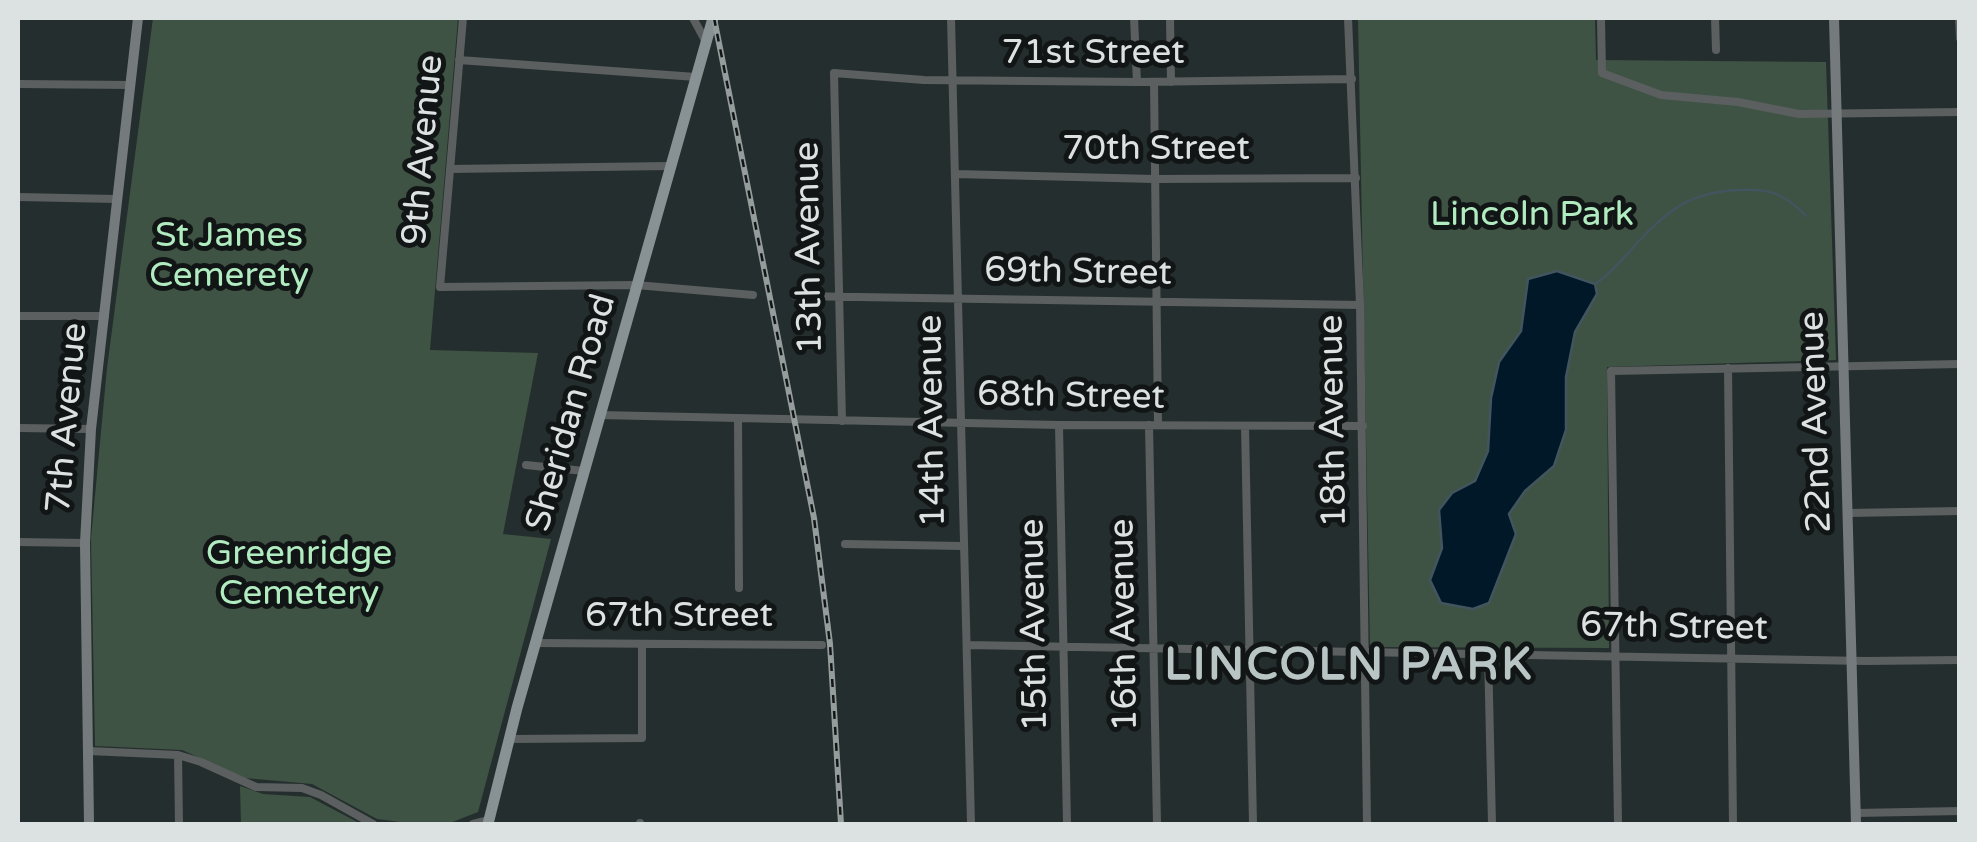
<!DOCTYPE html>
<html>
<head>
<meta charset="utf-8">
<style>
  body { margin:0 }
  #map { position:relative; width:1977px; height:842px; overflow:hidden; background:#252e2e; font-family:"Varela Round",sans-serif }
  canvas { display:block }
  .frame { position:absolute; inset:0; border:20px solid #dce2e2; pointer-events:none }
</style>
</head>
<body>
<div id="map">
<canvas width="1977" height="842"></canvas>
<div class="frame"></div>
</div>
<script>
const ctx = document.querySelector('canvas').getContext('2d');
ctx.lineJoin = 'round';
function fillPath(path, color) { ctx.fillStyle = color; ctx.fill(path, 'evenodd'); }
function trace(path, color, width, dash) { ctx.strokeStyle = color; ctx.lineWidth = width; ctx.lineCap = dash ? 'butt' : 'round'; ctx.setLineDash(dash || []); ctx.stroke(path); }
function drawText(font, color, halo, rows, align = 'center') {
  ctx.font = font + ' "Varela Round",sans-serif'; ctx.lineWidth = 10; ctx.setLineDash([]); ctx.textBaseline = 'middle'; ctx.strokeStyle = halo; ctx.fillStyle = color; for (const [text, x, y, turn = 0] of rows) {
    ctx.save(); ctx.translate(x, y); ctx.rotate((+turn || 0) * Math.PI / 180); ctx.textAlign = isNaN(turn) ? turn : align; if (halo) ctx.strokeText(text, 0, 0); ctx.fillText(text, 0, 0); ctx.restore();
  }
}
fillPath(new Path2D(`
  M153 18H458L430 350 538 353 503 534 551 539 478 812 450 823H408L377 819 312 784 245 778 182 750 95 746 91 538 107 368Z
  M1358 18H1595L1596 60 1826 62 1836 360 1607 367 1609 648 1370 647Z
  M240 786 263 794 310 797 361 824H241Z`), '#3e5343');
const water = new Path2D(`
  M1557 271 1595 284 1597 294 1575 332 1566 377V430L1554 466 1525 491 1509 514 1516 534 1489 603 1473 609 1441 603 1430 580 1442 548 1439 510 1452 493 1475 481 1488 451 1491 398 1499 362 1521 331 1528 279Z`);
fillPath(water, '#001827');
trace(water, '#42555f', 2.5);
trace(new Path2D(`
  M1595 284C1612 273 1625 256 1639 241 1670 208 1692 192 1738 190 1769 188 1784 193 1806 216`), '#42555f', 2.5);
trace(new Path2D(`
  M463 18 440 287 636 285 753 295
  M693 18 706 42
  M951 18 971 824
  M1134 18 1137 82
  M1170 18 1171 82
  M1348 18 1360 305 1367 824
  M1601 18 1602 73 1661 95 1738 102 1799 114 1960 112
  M1715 18 1716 50
  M1959 18 1960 38
  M459 60 696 77
  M1154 82 1158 425
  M18 84 130 85
  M450 169 669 166
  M955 174 1154 179 1356 178
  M18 197 116 199
  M795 296 1360 305
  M18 316H105
  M1728 368 1733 824
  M599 415 1059 425 1363 426
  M738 419 739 588
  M842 421 834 73 924 80 1137 82 1352 79
  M1059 425 1067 824
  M1149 425 1157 824
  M1245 426 1253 824
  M18 428 91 429
  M526 465 584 471
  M1848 513 1960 511
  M18 542 85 543
  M845 544 962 546
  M536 643 822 645
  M967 645 1866 661 1960 660
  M1488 653 1492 824
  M509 739 642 738V645
  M89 751 178 755 201 762 256 787 302 788 321 795 373 824
  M178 755 179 824
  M1856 813 1960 811
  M640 823V824
  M473 824 489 820
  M1618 824 1611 371 1960 364`), '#5b5f60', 8);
trace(new Path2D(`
  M1834 18 1856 824
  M89 824 85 543 91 429 138 18`), '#757b7d', 10);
trace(new Path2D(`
  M488 824 517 708 713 18`), '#889193', 11);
const rail = new Path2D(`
  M714 18 814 518 830 644 841 824`);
trace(rail, '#959c9c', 6);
trace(rail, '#111515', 2.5, [8]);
drawText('35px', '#dce2e2', '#111515', [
  ["71st Street",1093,54],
  ["9th Avenue",424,150,-85],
  ["70th Street",1156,150],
  ["13th Avenue",810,248,-91],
  ["69th Street",1078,273,1],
  ["68th Street",1071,397,1],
  ["Sheridan Road",572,413,-74],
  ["7th Avenue",68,418,-85],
  ["14th Avenue",933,421,-91],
  ["18th Avenue",1334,421,-91],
  ["22nd Avenue",1817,422,-92],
  ["67th Street",679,617],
  ["15th Avenue",1035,625,-91],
  ["16th Avenue",1125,625,-91],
  ["67th Street",1674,628,1]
]);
drawText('35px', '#b1ecc0', '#111515', [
  ["Lincoln Park",1532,216],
  ["St James",229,237],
  ["Cemerety",229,277],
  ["Greenridge",299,555],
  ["Cemetery",299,595]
]);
ctx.letterSpacing = '2.5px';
drawText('bold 45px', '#b9c4c4', '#111515', [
  ["LINCOLN PARK",1349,667]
]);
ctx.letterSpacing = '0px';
</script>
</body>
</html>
